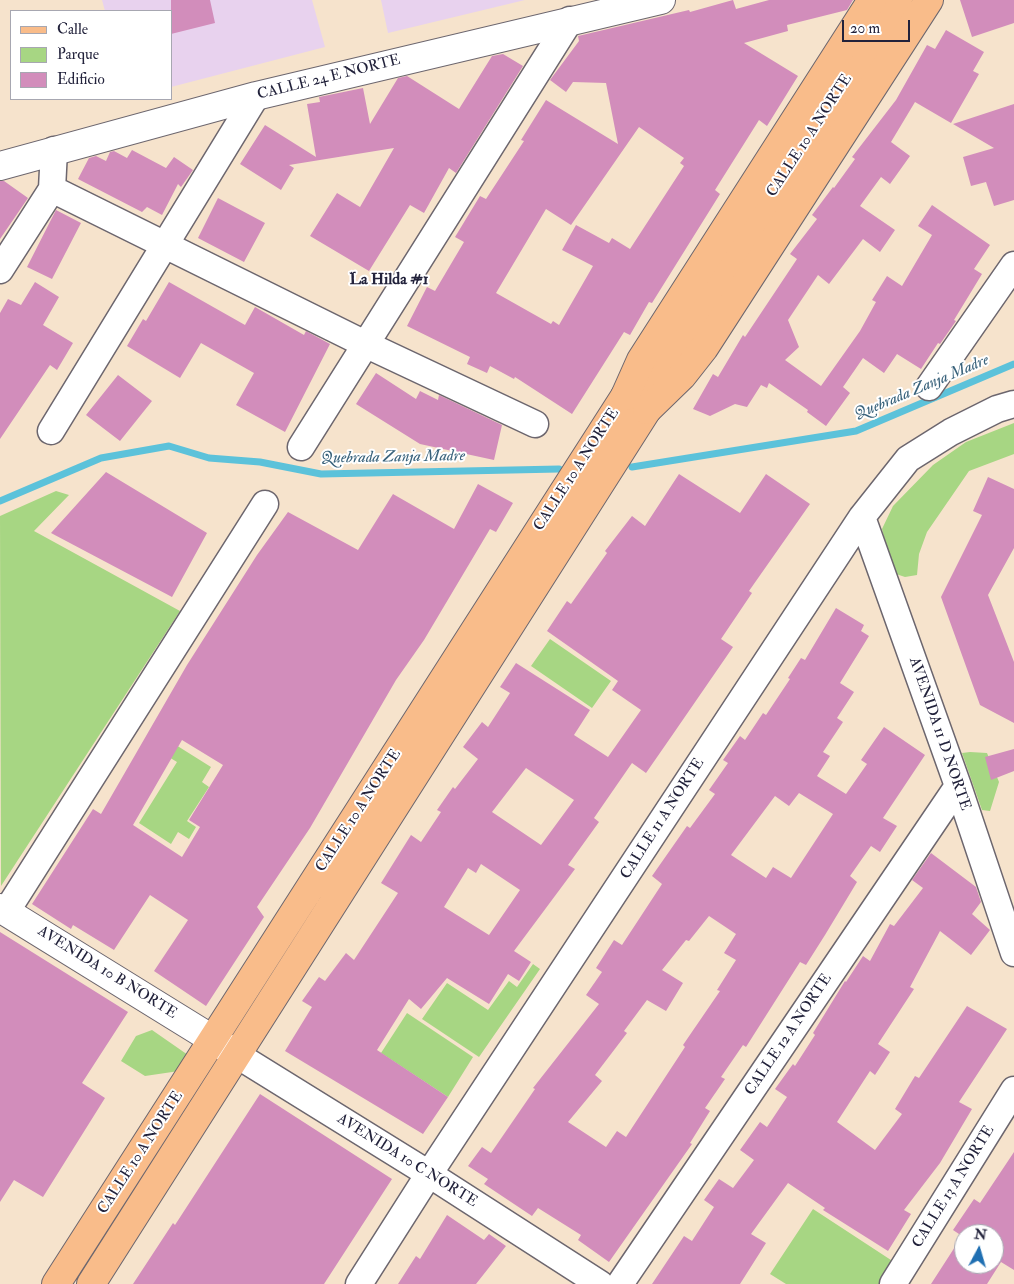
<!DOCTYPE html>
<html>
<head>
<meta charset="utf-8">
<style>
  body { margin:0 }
  #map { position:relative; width:1014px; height:1284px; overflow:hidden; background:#f6e3cc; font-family:"IM FELL Double Pica",serif }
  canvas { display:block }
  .legend { position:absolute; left:10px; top:10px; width:162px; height:90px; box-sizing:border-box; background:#fff; border:1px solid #a7a7b1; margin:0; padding:6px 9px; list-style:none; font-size:15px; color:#22223b }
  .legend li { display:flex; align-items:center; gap:10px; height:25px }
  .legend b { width:25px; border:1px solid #a7a7b1 }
  .north { position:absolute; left:954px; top:1224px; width:50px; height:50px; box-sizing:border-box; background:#fff; border:1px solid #a7a7b1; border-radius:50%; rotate:6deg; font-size:14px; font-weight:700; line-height:20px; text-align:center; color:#22223b }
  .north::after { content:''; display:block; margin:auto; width:18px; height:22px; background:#1f6fb2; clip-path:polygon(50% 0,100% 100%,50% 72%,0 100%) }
  .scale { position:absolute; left:842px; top:20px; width:68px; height:22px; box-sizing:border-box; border:2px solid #22223b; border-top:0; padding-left:6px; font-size:15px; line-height:18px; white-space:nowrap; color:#22223b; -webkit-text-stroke:4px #fff; paint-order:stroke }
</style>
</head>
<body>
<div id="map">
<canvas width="1014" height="1284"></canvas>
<ul class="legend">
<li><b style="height:6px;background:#f9bc8a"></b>Calle</li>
<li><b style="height:14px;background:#a7d683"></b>Parque</li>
<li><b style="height:14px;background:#d28dbb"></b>Edificio</li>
</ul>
<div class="north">N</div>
<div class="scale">20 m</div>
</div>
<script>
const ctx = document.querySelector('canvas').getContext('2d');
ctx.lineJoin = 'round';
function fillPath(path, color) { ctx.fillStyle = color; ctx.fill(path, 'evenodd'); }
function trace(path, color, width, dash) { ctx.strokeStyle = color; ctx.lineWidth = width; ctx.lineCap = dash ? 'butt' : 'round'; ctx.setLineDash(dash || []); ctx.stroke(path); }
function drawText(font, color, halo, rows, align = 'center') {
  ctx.font = font + ' "IM FELL Double Pica",serif'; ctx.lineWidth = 4; ctx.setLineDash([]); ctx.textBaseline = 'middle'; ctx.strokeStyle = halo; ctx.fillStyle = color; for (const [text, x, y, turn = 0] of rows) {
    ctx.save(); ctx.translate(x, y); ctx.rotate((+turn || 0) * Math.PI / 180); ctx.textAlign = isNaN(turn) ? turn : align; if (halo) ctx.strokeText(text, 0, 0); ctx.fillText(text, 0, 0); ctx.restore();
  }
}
fillPath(new Path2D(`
  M102 0H312L325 47 171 87V11H105Z
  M381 0H525L388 33Z`), '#e8d2ee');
fillPath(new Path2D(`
  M1014 423V454L969 471 927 532 919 554 917 575 905 577 893 573 882 529 893 506 933 465 966 442Z
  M56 491 69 495 34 531 180 611 1 886 0 516Z
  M550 639 611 681 592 708 531 666Z
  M152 730 211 767 202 782 209 787 187 821 196 827 189 839 178 832 171 844 139 823 177 762 144 742Z
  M970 752 987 753 999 782 990 811 982 810 962 753Z
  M533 964 540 969 479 1057 422 1019 447 983 488 1010 509 981 517 987Z
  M407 1013 473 1057 448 1097 381 1053Z
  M152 1030 188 1055 179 1071 145 1076 121 1061 136 1036Z
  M813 1209 894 1262 880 1284H786L770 1274Z`), '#a7d683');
trace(new Path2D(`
  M632 467 856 431 1014 364
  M0 501 101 458 169 446 209 458 260 462 321 474 559 469`), '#5cc2da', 7);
fillPath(new Path2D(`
  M171 0H210L215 23 171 34Z
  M733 0 736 9 769 0H853L847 10 787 25 788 31 744 43 798 76 767 126 759 120 715 190 720 194 652 303 649 302 630 335 624 332 572 414 515 377 514 379 490 366 487 373 467 364 470 357 407 326 427 287 435 291 464 242 455 237 480 196 486 199 524 141 521 140 546 100 618 144 606 83 573 82 566 92 550 80 579 41 578 36 689 10 690 12ZM639 127 684 158 680 163 684 166 630 249 612 238 609 243 576 225 562 250 593 266 559 325 553 321 551 324 496 293 546 209 571 225Z
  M960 0H1014V23L972 37Z
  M946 30 984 52 973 71 979 74 951 123 915 102 891 142 910 156 890 184 881 177 860 206 895 230 880 252 863 239 829 284 818 275 788 320 799 347 785 360 821 386 860 331 876 302 872 300 887 276 902 286 932 235 918 226 932 205 990 245 974 269 982 274 954 320 956 321 940 344 938 343 921 369 897 354 884 373 863 358 843 387 850 393 826 426 807 412 808 410 769 383 767 388 761 385 747 407 735 404 710 416 693 409 713 374 718 377 743 335 745 337 797 259 790 254 817 219 812 215 833 187 834 188 855 159 852 157 896 100 927 45 935 49Z
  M503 54 523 66 456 173 449 168 424 213 410 205 369 271 310 236 337 193 360 207 394 148 289 165 294 168 281 190 240 164 265 125 316 157 307 104 320 102 319 97 363 88 370 124 398 78 407 76 459 109 492 56Z
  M1014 104V200L994 206 986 182 971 186 963 157 994 148 953 124Z
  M132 150 166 168 174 157 193 170 181 187 178 184 162 215 147 207 142 212 78 179 89 158 96 156 106 161 110 152 114 151 127 158Z
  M0 181H4L28 198 0 239Z
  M218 198 265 223 244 262 198 238Z
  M56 210 81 223 52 279 27 267Z
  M35 282 59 297 43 325 73 343 57 370 50 365 0 439V313L8 299 21 305Z
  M169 282 245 325 255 307 304 335 306 331 330 344 285 432 236 405 254 373 201 343 180 378 127 346 143 319 146 321Z
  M376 373 416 399 420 391 438 400 439 395 502 425 494 460 420 444 356 404Z
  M118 375 152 401 120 441 86 415Z
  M106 472 207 533 172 597 51 533Z
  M679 474 740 513 766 474 810 504 749 591 752 593 721 639 733 647 671 737 646 773 632 763 594 818 599 822 568 865 575 869 514 951 531 962 519 981 508 974 489 1004 447 978 421 1009 409 999 377 1050 448 1097 423 1134 285 1051 312 1007 302 1001 319 977 325 981 346 953 354 960 398 893 381 883 411 835 421 842 441 812 437 810 453 787 455 789 478 759 463 747 482 722 488 727 510 693 500 687 516 663 590 710 574 735 608 757 641 710 612 690 618 681 547 631 567 601 571 604 607 553 605 551 632 516 645 526ZM526 768 574 800 541 845 492 812ZM481 864 520 890 489 935 444 907 468 868 476 873Z
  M988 477 1014 489V548L988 595 1014 662V723L980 705 941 597 982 515 973 511Z
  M478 484 513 503 496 532 490 529 424 640 396 680 310 828 257 907 264 917 206 1006 154 971 188 920 150 895 114 950 73 925 71 929 32 904 93 809 101 814 187 665 257 555 288 512 358 550 393 494 454 529ZM182 740 223 765 189 820 200 827 182 857 133 825Z
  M836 608 864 625 861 631 869 636 840 683 854 692 837 718 843 722 823 752 830 756 817 776 846 794 867 764 861 760 884 727 925 755 883 818 897 826 880 852 871 846 850 876 857 882 825 935 806 965 800 962 746 1047 743 1045 721 1077 725 1079 705 1108 710 1111 690 1143 692 1144 609 1262 578 1240 581 1235 538 1208 532 1216 484 1184 488 1179 468 1166 482 1147 491 1153 535 1089 533 1088 599 1004 586 995 602 972 596 968 614 940 622 945 662 884 652 876 687 826 690 828 715 794 709 790 728 763 723 760 740 736 745 740 763 713 766 715 790 679 788 678 801 658 805 660ZM799 793 833 814 791 878 773 867 766 878 731 855 775 796 789 806ZM709 916 736 934 724 953 736 960 717 990 720 991 683 1045 685 1047 626 1137 617 1131 606 1147 568 1122 602 1081 595 1075 627 1033 624 1031 647 1000 666 1011 683 983 662 970 686 940 689 941Z
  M1014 749V771L991 780 985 757Z
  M931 853 976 887 981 902 972 914 990 930 971 955 940 931 910 987 914 989 878 1044 890 1052 875 1075 870 1071 837 1122 875 1150 902 1114 895 1109 915 1076 919 1078 967 1006 1007 1029 959 1102 972 1109 940 1163 904 1210 911 1214 888 1251 823 1210 825 1208 788 1183 751 1234 766 1243 740 1284H652L684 1236 692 1241 714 1207 704 1200 719 1179 733 1188 754 1160 740 1150 760 1122 767 1127 787 1097 775 1089 793 1064 795 1066 815 1035 813 1033 845 981 846 982 863 956 870 961 890 924 894 926 923 888 912 880Z
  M0 932 128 1012 82 1083 105 1098 43 1197 14 1180 0 1202Z
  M260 1094 392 1179 324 1284H133L173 1223 175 1225Z
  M1014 1152V1270L1001 1262 987 1284H931L962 1236 953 1230 974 1199 980 1203ZM964 1234H994V1264H964Z
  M447 1215 484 1240 489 1234 506 1246 476 1284H398L416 1256 420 1259Z`), '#d28dbb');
const minor = new Path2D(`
  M52 189 365 344 535 424
  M0 270 52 189 54 150
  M929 387 1014 265
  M51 431 256 96
  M301 447 570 20
  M862 517 958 786 1014 953
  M6 912 265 504
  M237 1055 429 1174 600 1284
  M359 1284 429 1174 862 517 908 459 951 432 997 409 1014 404
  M620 1284 958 786
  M893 1284 1014 1090`);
const tertiary = new Path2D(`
  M0 166 256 96 661 0
  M0 908 233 1052`);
const primary = new Path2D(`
  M56 1284 625 396 642 379
  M91 1284 647 410 672 348 898 0`);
const trunk = new Path2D(`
  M625 396 641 360 872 0
  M647 410 682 376 704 348 929 0`);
trace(minor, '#6c666e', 29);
trace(tertiary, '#6c666e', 30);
trace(primary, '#6c666e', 30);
trace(trunk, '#6c666e', 30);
trace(minor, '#fff', 26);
trace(tertiary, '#fff', 28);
trace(primary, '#f9bc8a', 28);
trace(trunk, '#f9bc8a', 28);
drawText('15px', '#22223b', '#fff', [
  ["CALLE 24 E NORTE",329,78,-14],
  ["CALLE 10 A NORTE",810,136,-57],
  ["CALLE 10 A NORTE",577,470,-57],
  ["AVENIDA 11 D NORTE",939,734,71],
  ["CALLE 10 A NORTE",359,811,-57],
  ["CALLE 11 A NORTE",663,819,-57],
  ["AVENIDA 10 B NORTE",107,973,32],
  ["CALLE 12 A NORTE",789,1035,-56],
  ["CALLE 10 A NORTE",141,1153,-57],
  ["AVENIDA 10 C NORTE",407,1161,32],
  ["CALLE 13 A NORTE",954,1187,-58]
]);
drawText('bold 16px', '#22223b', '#fff', [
  ["La Hilda #1",389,281]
]);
drawText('italic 16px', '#39627b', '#fff', [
  ["Quebrada Zanja Madre",922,388,-23],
  ["Quebrada Zanja Madre",393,458,-1]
]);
</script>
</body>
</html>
